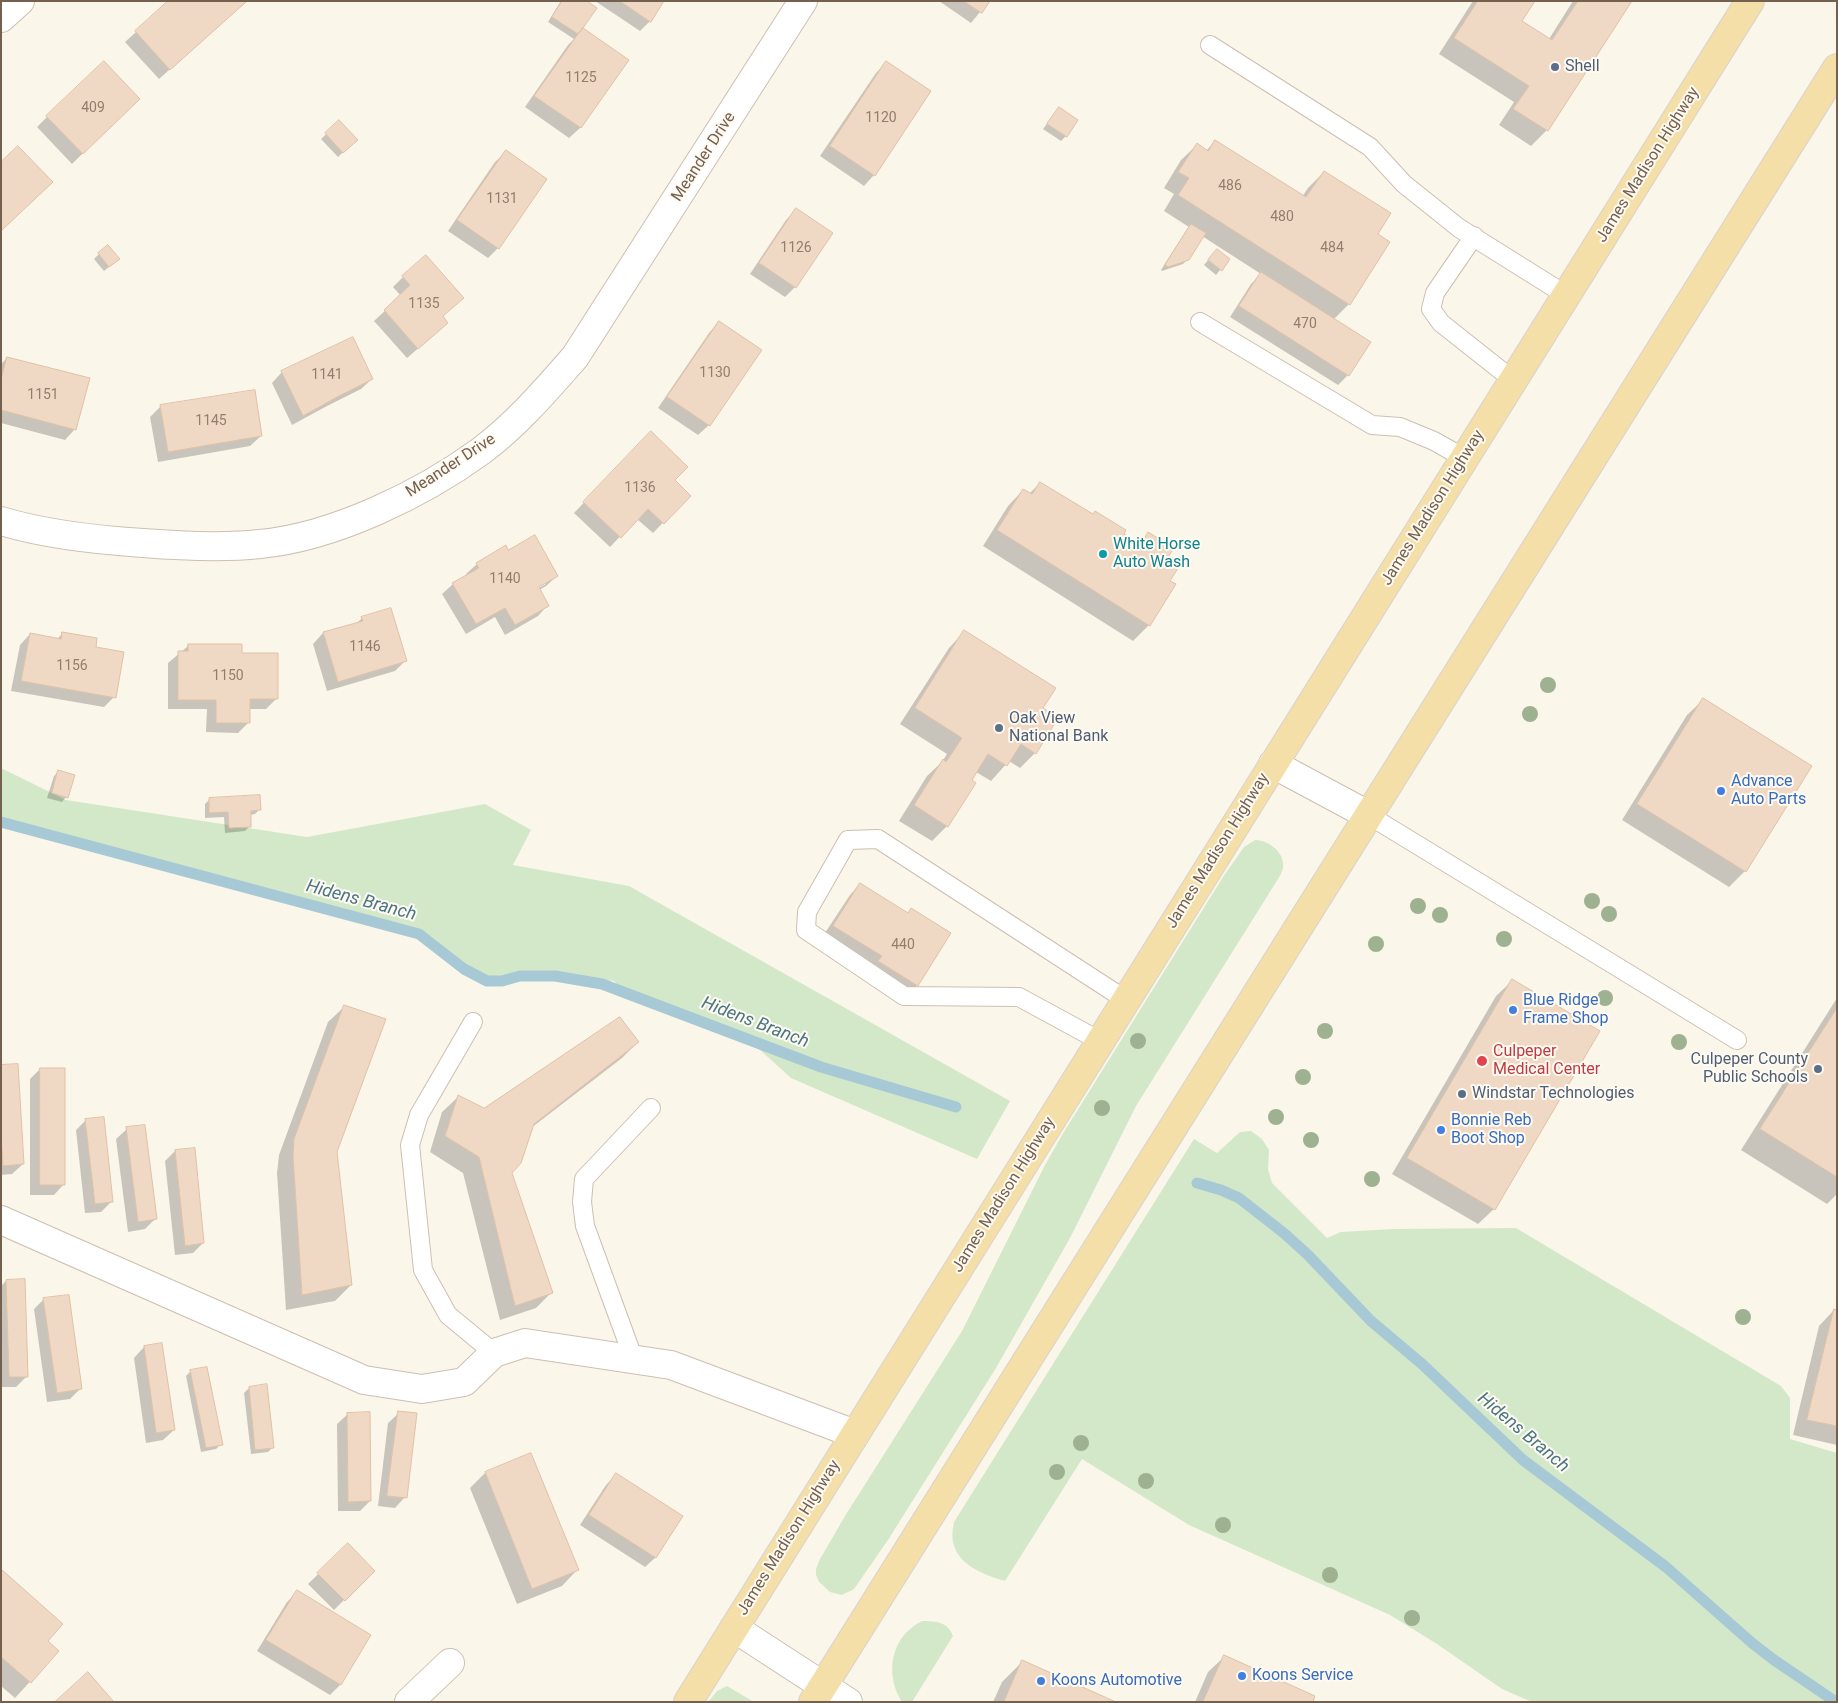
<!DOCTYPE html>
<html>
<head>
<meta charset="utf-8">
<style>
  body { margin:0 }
  #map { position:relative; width:1838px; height:1703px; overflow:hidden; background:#fbf6ea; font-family:Roboto,sans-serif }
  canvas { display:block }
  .frame { position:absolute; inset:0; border:2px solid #74604f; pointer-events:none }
</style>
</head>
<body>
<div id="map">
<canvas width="1838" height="1703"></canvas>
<div class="frame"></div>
</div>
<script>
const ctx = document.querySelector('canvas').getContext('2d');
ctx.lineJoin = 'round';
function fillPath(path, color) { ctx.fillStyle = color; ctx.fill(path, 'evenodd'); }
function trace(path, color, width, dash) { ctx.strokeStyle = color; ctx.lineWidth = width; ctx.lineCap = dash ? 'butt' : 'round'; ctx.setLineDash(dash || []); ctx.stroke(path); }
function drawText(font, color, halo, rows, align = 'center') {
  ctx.font = font + ' Roboto,sans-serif'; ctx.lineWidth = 4; ctx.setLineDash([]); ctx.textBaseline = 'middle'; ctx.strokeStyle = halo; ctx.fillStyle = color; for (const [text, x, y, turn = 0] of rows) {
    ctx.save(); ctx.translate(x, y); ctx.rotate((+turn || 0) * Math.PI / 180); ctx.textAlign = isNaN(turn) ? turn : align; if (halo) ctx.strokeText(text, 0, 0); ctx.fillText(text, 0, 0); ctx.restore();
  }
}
fillPath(new Path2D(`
  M1 768 66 800 307 837 485 804 531 830 513 865 629 886 1010 1101 977 1159 791 1078 749 1040 578 980 621 990 614 981 555 976 487 981 464 969 419 934 1 822Z
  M1255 840C1267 840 1282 850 1283 863 1284 869 1281 874 1278 879L1136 1106 1070 1238 996 1368 888 1540 854 1589 842 1595 830 1592 819 1582 816 1575V1569L820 1559 845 1516 962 1331 1044 1167 1062 1135 1223 877 1244 847Z
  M1251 1131 1262 1139 1269 1150 1268 1169 1272 1183 1327 1238 1341 1232 1393 1229 1516 1228 1781 1386 1790 1398V1439L1837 1453V1702H1532L1502 1689 1437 1644 1390 1615 1189 1525 1082 1459 1005 1581C975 1572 945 1559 954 1522L1194 1139 1217 1153 1240 1132Z
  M922 1621C936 1621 948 1622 953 1636L912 1702H902C884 1674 891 1636 922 1621Z
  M727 1686 754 1702H708L717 1691Z`), '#d3e8c9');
fillPath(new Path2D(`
  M561 1H584L582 29 627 61 580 128 569 138 525 107 568 45 574 39 548 22Z
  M595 1H663L650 21 640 31Z
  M939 1H989L971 23Z
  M1473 1H1534L1521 21 1549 39 1573 1H1631L1547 130 1531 146 1499 125 1514 102 1439 54Z
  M234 12 159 79 125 42 136 32Z
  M886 63 874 175 864 186 820 156 876 73Z
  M138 99 72 164 37 127 47 117Z
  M1059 108 1066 136 1061 141 1043 129Z
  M339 122 356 140 338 157 321 139Z
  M1215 141 1302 197 1308 188 1324 172 1376 234 1349 304 1334 319 1348 375 1338 385 1230 317 1251 284 1261 274 1202 236 1188 259 1183 264 1162 271 1161 270 1189 227 1164 211 1174 194 1164 188 1181 160 1197 145 1206 151Z
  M506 152 498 248 488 258 448 231 495 162Z
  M796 210 795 287 785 297 750 274 786 220Z
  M99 254 114 263 104 271 94 259Z
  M1212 255 1229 259 1216 275 1204 265Z
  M403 277 442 317 436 333 407 358 374 321 401 296 393 287Z
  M719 322 760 350 709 425 698 435 658 408 709 333Z
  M7 358 75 429 65 440 1 423V364Z
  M282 372 372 379 361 389 327 406 292 425 272 383Z
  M161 406 261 436 250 446 158 462 150 417Z
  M651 433 673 480 689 496 653 533 637 519 610 547 574 513Z
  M1040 483 1138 544 1148 534 1165 560 1169 581 1149 625 1133 641 983 546 1008 506 1023 490 1029 494Z
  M505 547 508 552 557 576 546 586 539 590 548 605 538 616 505 635 495 617 466 634 442 594 453 584 467 576 466 574 477 564ZM546 581V584L534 591 533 589Z
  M362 618 405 661 395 671 327 691 313 644 323 633 356 624Z
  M964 632 1041 709 1035 753 1020 768 1009 761 991 781 976 772 947 826 932 841 899 821 927 776 942 762 947 754 900 724 949 648Z
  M30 634 57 639 62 634 94 648 114 697 104 707 11 691 20 645Z
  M188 646 241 654 277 698 266 709H249V722L238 733 206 732 207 709H168V663Z
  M1703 700 1810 766 1745 871 1729 887 1622 820 1687 715Z
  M59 771 66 797 62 802 47 798 54 776Z
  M210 799 260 809 255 814 250 815V826L245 831 225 833 224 817 205 818V804Z
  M860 884 907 914 911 910 949 933 917 985 906 996 823 936 850 895Z
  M1512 981 1494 1209 1478 1224 1392 1174 1496 996Z
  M1837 998V1194L1827 1204 1741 1150Z
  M344 1007 336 1152 351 1285 335 1301 286 1310 277 1173 279 1155 328 1022Z
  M638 1042 622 1058 531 1128 510 1173 552 1292 536 1308 500 1320 463 1173 430 1152 442 1112 458 1097 485 1109Z
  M1 1066 23 1164 12 1174 1 1175Z
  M40 1069 64 1184 54 1195H30V1079Z
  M86 1120 112 1201 101 1212 85 1213 76 1130Z
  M127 1129 155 1219 145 1229 128 1232 116 1139Z
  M175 1151 203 1243 193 1253 175 1255 165 1161Z
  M6 1281 27 1376 16 1387H1V1286Z
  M44 1299 80 1389 70 1399 47 1402 34 1309Z
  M1834 1310 1837 1311V1445L1793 1435 1819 1326Z
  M161 1344 174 1430 163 1440 146 1443 134 1358 144 1347Z
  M191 1371 221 1444 216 1449 201 1452 186 1376Z
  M249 1388 273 1447 268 1452 251 1454 244 1393Z
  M399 1413 405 1497 395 1508 378 1506 388 1423Z
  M348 1414 370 1501 360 1511H338L337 1424Z
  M485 1473 577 1570 562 1586 517 1604 470 1488Z
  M616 1475 656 1557 645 1567 580 1525 606 1485Z
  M348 1545 373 1571 334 1610 308 1584Z
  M1 1571 46 1641 58 1651 15 1698 1 1686Z
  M297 1592 340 1685 330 1695 257 1651 287 1602Z
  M1224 1657 1312 1702H1195L1208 1672Z
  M1023 1661 1113 1702H993L1002 1682Z`), '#0003');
trace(new Path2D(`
  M1 822 419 934 464 969 487 981H502L520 976H555L602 984 821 1067 956 1107
  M1197 1183 1221 1190 1239 1198 1285 1234 1308 1255 1371 1321 1422 1364 1523 1460 1666 1567 1752 1643 1774 1660 1836 1702`), '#a7c9d5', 11);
const building = new Path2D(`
  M168 1H245L246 2 170 70 135 31Z
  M562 1H587L597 8 583 28 578 34 552 17Z
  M620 1H664L651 22Z
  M964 1H990L982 13Z
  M1478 1H1535L1522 21 1552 40 1578 1H1632L1548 131 1513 109 1529 86 1454 38Z
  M583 28 629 60 581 128 534 96 578 34Z
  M104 61 140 99 83 154 46 116Z
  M886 61 931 91 875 176 830 146Z
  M1059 107 1078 120 1067 137 1047 124Z
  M339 120 358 140 343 153 325 133Z
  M1215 140 1306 197 1324 171 1391 213 1378 234 1390 242 1350 305 1178 195 1189 178 1178 172 1197 143 1208 151Z
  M18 146 53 182 1 231V162Z
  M506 150 547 179 499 249 457 220Z
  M796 208 833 233 796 288 759 263Z
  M1191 224 1206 233 1189 260 1168 267 1165 265Z
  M108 245 120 259 109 267 98 253Z
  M1217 249 1230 259 1222 271 1208 260Z
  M426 255 464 298 443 316 448 323 418 349 384 310 410 285 402 276Z
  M1261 272 1371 342 1349 376 1239 306Z
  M719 321 762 350 710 426 667 397Z
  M353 337 373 379 339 396 303 416 281 371Z
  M7 357 90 378 76 430 1 410V380Z
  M255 390 262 436 168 452 160 405Z
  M651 431 688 467 675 480 691 496 664 524 648 509 621 538 583 502Z
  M1040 482 1093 514 1095 511 1126 530 1124 534 1141 544 1148 532 1174 548 1166 560 1178 568 1170 581 1176 584 1150 626 997 530 1023 489 1032 494Z
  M535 535 558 576 539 587 549 606 515 625 505 608 476 624 452 583 479 568 476 563 506 545 508 550Z
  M391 608 407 661 338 682 323 632 363 621 361 617Z
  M964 630 1056 688 1043 708 1058 718 1036 754 1021 744 1007 766 988 754 972 780 976 783 948 827 914 805 943 759 946 762 962 738 915 708Z
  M62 632 97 638 96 647 124 652 116 698 21 681 30 633 61 639Z
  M188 644H242V653H278V699H250V723H216V700H178V651H188Z
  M1703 698 1812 766 1746 872 1637 804Z
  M58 770 75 775 68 798 52 793Z
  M260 795 261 810 251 811V827L229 828 228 812 209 813V798Z
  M860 883 908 913 911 908 951 933 918 986 878 961 882 956 833 926Z
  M1512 979 1600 1031 1495 1210 1407 1158Z
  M344 1005 386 1019 337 1152 352 1285 302 1295 293 1156 294 1139Z
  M1837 1008V1177L1760 1129Z
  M620 1017 639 1042 534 1124 521 1163 512 1173 553 1293 515 1306 479 1157 445 1136 458 1095 484 1108Z
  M18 1064 24 1164 3 1166 1 1134V1065Z
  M40 1068H65V1185H40Z
  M104 1117 113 1202 95 1204 85 1119Z
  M145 1125 157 1219 138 1222 126 1127Z
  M195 1148 204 1243 185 1246 175 1150Z
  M25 1279 28 1377H9L6 1280Z
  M69 1295 82 1389 57 1393 43 1298Z
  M1834 1309 1837 1310V1426L1807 1420Z
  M162 1343 175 1430 156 1433 144 1346Z
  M207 1367 223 1445 206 1448 190 1370Z
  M267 1384 274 1448 255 1450 249 1387Z
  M398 1411 417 1413 407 1498 387 1496Z
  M370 1412 371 1501 348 1502 347 1413Z
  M531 1453 579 1570 532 1589 485 1472Z
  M616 1473 683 1516 656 1558 589 1515Z
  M348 1543 375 1571 345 1601 317 1573Z
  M1 1569 63 1624 48 1641 59 1651 31 1683 1 1657Z
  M297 1590 371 1635 341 1685 266 1640Z
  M1224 1655 1315 1696 1313 1702H1203Z
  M1022 1660 1116 1702H1004Z
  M88 1672 114 1702H55Z`);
fillPath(building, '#efd9c4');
trace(building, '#e0c1a5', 1);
const service = new Path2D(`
  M1210 45 1370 147 1404 184 1459 228 1566 295
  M1474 236 1435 293 1431 309 1441 323 1513 380
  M1200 322 1372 425 1400 427 1434 441 1464 458
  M1370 816 1737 1040
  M473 1022 419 1115 410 1145 423 1270 448 1315 494 1353
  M1100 1041 1019 997 904 996 806 930 807 912 848 840 878 839 1126 1000
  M634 1360 585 1226 582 1202 584 1179 651 1108`);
const minor = new Path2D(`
  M1 18 20 1
  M1 521C47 535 96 540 143 543 181 546 222 548 260 544 334 537 422 494 481 451 517 424 546 390 575 357L803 1
  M1273 764 1370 816
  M1 1220 364 1380 422 1389 464 1382 494 1353 525 1343 671 1365 855 1434
  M734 1628 848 1702
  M409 1702 450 1663`);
const primary = new Path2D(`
  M688 1702 1750 1
  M813 1702 1837 68`);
trace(service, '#cdbfb1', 20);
trace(minor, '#cdbfb1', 30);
trace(primary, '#d8d2ce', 30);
trace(service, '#fff', 18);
trace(minor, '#fff', 28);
trace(primary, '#f4dfa8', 28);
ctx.fillStyle = '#9eb191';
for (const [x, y] of [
  [1548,685],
  [1530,714],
  [1592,901],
  [1418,906],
  [1609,914],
  [1440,915],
  [1504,939],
  [1376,944],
  [1605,998],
  [1325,1031],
  [1138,1041],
  [1679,1042],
  [1303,1077],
  [1102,1108],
  [1276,1117],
  [1311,1140],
  [1372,1179],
  [1743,1317],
  [1081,1443],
  [1057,1472],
  [1146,1481],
  [1223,1525],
  [1330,1575],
  [1412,1618]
]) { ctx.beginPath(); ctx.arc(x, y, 8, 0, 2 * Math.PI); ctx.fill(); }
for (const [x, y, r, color] of [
  [1555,67,5,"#5c6f8a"],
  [1103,554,5,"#0f9aa8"],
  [999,728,5,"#5c6f8a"],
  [1721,791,5,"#3f7fe0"],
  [1513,1010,5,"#3f7fe0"],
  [1482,1061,6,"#e0444e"],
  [1818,1069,5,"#5c6f8a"],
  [1462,1094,5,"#5c6f8a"],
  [1441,1130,5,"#3f7fe0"],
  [1242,1676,5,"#3f7fe0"],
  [1041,1681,5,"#3f7fe0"]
]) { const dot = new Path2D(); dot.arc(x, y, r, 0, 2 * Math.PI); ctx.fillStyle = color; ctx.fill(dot); trace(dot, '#fefaf1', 2); }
drawText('14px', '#937e6c', null, [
  ["1125",581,78],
  ["409",93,108],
  ["1120",881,118],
  ["486",1230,186],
  ["1131",502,199],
  ["480",1282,217],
  ["1126",796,248],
  ["484",1332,248],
  ["1135",424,304],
  ["470",1305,324],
  ["1130",715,373],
  ["1141",327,375],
  ["1151",43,395],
  ["1145",211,421],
  ["1136",640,488],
  ["1140",505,579],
  ["1146",365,647],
  ["1156",72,666],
  ["1150",228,676],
  ["440",903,945]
]);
drawText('16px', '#4e5e75', '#fefaf1', [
  ["Shell",1565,67],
  ["Oak View",1009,719],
  ["National Bank",1009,737],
  ["Culpeper County",1808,1060,"right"],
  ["Public Schools",1808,1078,"right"],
  ["Windstar Technologies",1472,1094]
], 'left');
drawText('16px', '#74604f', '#fefaf1', [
  ["Meander Drive",704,157,-57],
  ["James Madison Highway",1648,165,-58],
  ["Meander Drive",451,466,-33],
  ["James Madison Highway",1433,508,-58],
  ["James Madison Highway",1218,851,-58],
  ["James Madison Highway",1004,1195,-58],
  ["James Madison Highway",789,1538,-58]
]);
drawText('16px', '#0d838f', '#fefaf1', [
  ["White Horse",1113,545],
  ["Auto Wash",1113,563]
], 'left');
drawText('16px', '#366cbe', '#fefaf1', [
  ["Advance",1731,782],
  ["Auto Parts",1731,800],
  ["Blue Ridge",1523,1001],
  ["Frame Shop",1523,1019],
  ["Bonnie Reb",1451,1121],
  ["Boot Shop",1451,1139],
  ["Koons Service",1252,1676],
  ["Koons Automotive",1051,1681]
], 'left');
drawText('16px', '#be3a42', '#fefaf1', [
  ["Culpeper",1493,1052],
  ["Medical Center",1493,1070]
], 'left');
drawText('italic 18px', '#4a7685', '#fefaf1', [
  ["Hidens Branch",361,901,15],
  ["Hidens Branch",755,1023,21],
  ["Hidens Branch",1523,1433,40]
]);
</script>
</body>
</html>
